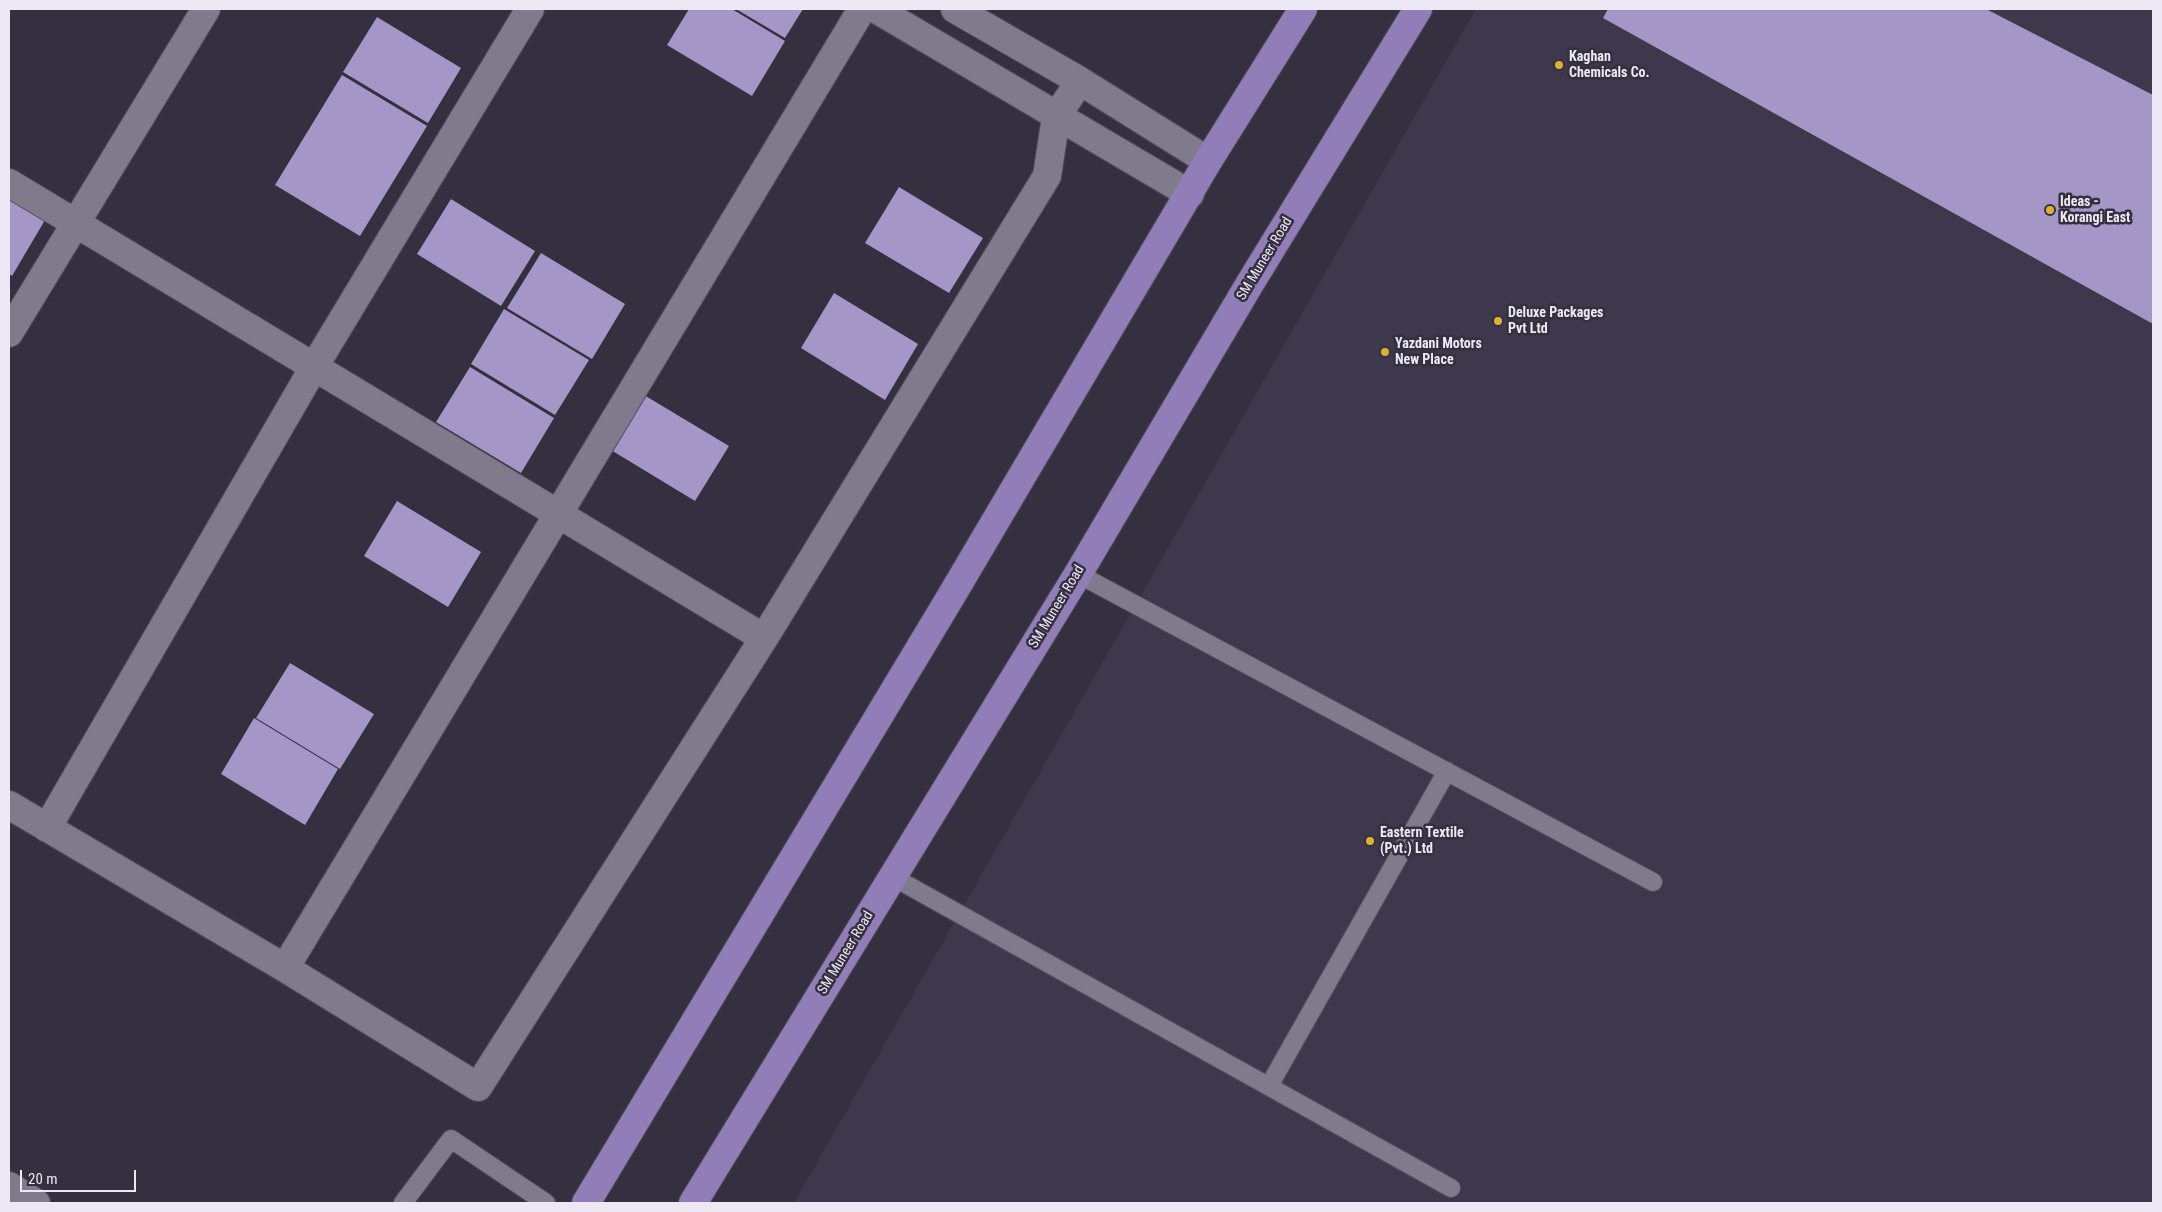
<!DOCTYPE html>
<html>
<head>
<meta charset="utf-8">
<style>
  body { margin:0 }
  #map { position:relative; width:2162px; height:1212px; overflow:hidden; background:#34303f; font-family:"Roboto Condensed",sans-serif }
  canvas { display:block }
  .frame { position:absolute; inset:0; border:10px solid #ece9f4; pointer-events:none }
  .scale { position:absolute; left:20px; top:1170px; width:116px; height:22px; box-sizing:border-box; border:2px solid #ece9f4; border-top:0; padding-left:6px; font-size:15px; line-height:18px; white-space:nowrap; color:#ece9f4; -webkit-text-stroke:4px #34303f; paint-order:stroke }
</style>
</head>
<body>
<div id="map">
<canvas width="2162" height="1212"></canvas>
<div class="frame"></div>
<div class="scale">20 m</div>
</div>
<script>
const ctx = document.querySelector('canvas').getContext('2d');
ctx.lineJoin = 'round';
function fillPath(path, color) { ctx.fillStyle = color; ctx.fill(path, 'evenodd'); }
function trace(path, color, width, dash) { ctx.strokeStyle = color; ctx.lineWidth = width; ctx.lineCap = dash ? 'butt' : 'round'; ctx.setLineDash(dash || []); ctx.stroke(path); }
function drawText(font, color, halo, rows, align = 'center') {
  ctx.font = font + ' "Roboto Condensed",sans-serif'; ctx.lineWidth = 5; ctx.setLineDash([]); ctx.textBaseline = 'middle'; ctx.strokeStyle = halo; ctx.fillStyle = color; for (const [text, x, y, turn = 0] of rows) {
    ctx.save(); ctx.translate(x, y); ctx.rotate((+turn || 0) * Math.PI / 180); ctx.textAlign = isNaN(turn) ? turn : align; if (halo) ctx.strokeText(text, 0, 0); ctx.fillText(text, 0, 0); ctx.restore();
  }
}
fillPath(new Path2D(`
  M1476 9H2153V1203H794Z`), '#3e384c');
fillPath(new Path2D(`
  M689 9H732L785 41 752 96 667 45Z
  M736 9H803L785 38Z
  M1608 9H1986L2153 95V324L1603 18Z
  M377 17 461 68 428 123 343 72Z
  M342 75 427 126 360 236 275 185Z
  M899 187 983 238 949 293 865 243Z
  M9 198 45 220 12 276 9 274Z
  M451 199 535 251 501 306 417 254Z
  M541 253 625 304 592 359 507 308Z
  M834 293 918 344 885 400 801 348Z
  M504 309 589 360 555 415 471 364Z
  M470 367 554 418 521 473 436 422Z
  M644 395 729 446 695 501 611 450Z
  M397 501 481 552 448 607 364 556Z
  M290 663 374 714 340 769 256 718Z
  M254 718 338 769 305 825 221 774Z`), '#a496c7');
const lane = new Path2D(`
  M1078 574 1653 882
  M893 877 1451 1188
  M1269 1086 1447 771
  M403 1203 451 1139 546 1203`);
const street = new Path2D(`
  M876 9 1190 194
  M955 9 1080 81 1208 161
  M9 183 764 638
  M9 333 206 9
  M9 805 285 968 478 1087 764 638 1047 176 1056 117 1080 81
  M47 828 314 367 530 9
  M285 968 862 9
  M9 1186 36 1203`);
const primary = new Path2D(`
  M586 1203 950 598 1208 161 1303 9
  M693 1203 1078 574 1249 285 1418 9`);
trace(lane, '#524e5c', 20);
trace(street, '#524e5c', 30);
trace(primary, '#524e5c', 30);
trace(lane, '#7f7a8c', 18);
trace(street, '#7f7a8c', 28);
trace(primary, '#917eb8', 28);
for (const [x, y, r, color] of [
  [1559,65,5,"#deb133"],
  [2050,210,5,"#deb133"],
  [1498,321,5,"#deb133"],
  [1385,352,5,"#deb133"],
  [1370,841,5,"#deb133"]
]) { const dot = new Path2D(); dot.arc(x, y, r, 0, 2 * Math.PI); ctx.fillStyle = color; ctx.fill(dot); trace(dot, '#34303f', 2); }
drawText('bold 14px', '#ece9f4', '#34303f', [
  ["Kaghan",1569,57],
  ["Chemicals Co.",1569,73],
  ["Ideas -",2060,202],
  ["Korangi East",2060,218],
  ["Deluxe Packages",1508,313],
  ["Pvt Ltd",1508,329],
  ["Yazdani Motors",1395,344],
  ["New Place",1395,360],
  ["Eastern Textile",1380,833],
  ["(Pvt.) Ltd",1380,849]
], 'left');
drawText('14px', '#ece9f4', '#34303f', [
  ["SM Muneer Road",1265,259,-59],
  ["SM Muneer Road",1057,607,-59],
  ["SM Muneer Road",846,953,-59]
]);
</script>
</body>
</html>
